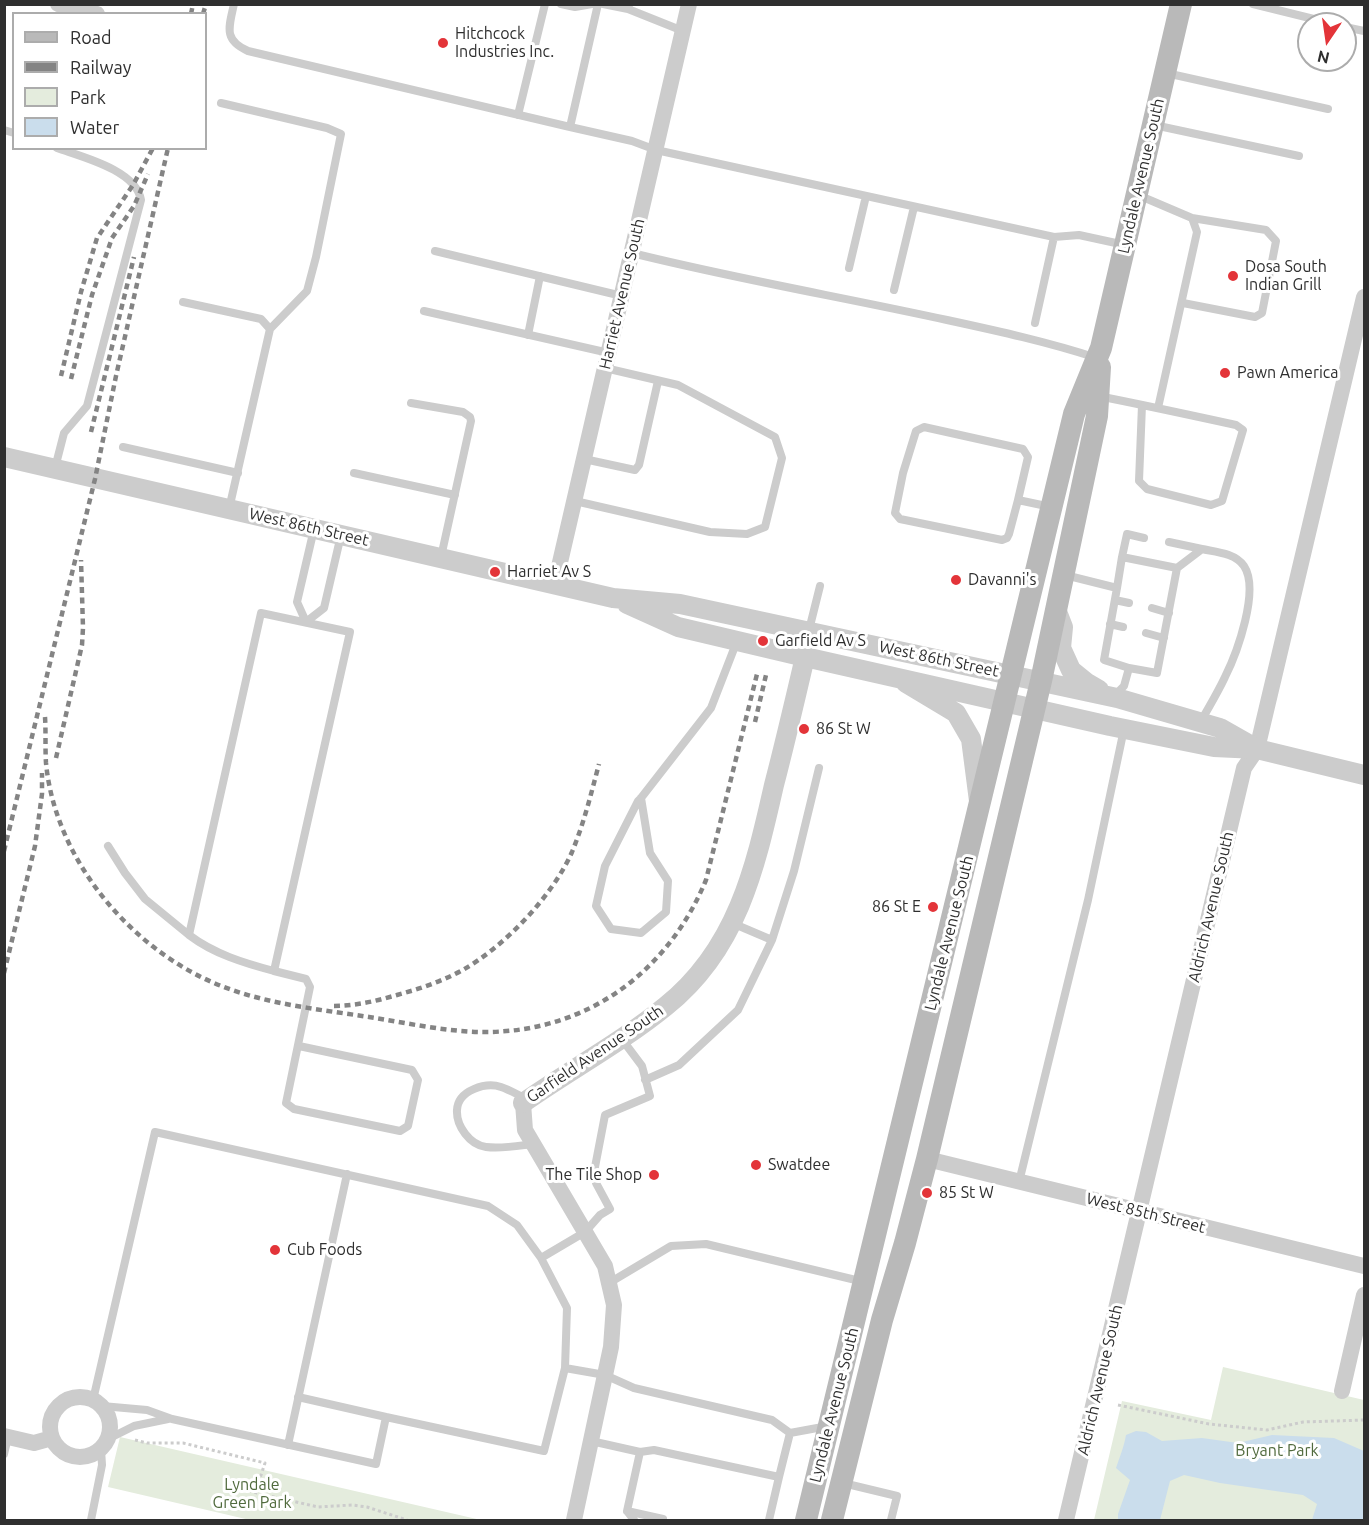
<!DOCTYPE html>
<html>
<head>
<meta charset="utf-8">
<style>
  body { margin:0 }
  #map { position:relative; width:1369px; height:1525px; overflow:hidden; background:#fff; font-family:Ubuntu,sans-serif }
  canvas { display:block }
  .frame { position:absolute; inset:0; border:6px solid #2f2f2f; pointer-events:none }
  .legend { position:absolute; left:12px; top:12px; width:195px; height:138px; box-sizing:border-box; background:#fff; border:2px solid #acacac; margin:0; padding:8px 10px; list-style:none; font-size:18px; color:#2f2f2f }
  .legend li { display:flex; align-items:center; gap:12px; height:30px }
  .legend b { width:30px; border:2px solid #acacac }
  .north { position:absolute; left:1297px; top:12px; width:60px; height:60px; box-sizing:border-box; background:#fff; border:2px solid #acacac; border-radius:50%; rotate:193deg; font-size:16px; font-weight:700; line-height:24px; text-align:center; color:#2f2f2f }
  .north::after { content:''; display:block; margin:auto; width:21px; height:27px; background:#e33439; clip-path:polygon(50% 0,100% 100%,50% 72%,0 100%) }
</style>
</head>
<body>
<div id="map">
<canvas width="1369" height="1525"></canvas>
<div class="frame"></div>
<ul class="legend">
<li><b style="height:8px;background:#b9b9b9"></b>Road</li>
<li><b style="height:8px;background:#848484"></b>Railway</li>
<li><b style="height:16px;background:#e4ecdd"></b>Park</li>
<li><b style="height:16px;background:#caddec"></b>Water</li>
</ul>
<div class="north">N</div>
</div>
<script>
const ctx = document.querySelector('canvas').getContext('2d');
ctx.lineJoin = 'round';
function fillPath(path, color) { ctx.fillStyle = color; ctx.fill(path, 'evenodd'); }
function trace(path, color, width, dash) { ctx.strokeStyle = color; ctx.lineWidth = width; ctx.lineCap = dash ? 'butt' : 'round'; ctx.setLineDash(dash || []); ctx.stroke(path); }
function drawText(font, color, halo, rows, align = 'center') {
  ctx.font = font + ' Ubuntu,sans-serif'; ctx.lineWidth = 6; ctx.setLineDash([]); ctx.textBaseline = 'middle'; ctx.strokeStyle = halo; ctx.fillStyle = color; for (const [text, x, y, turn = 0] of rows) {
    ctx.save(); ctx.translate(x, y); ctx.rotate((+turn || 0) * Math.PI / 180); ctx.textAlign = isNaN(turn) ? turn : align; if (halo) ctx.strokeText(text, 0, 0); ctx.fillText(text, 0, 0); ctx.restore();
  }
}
fillPath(new Path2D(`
  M1223 1367 1364 1400V1520H1094L1122 1401 1211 1420Z
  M120 1437 481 1520H250L108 1487Z`), '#e4ecdd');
fillPath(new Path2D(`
  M1136 1431 1146 1432 1162 1441 1202 1438 1238 1443 1272 1435 1334 1438 1364 1451V1520H1312L1317 1504 1303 1495 1220 1483 1184 1475 1170 1481 1160 1520H1118V1514L1130 1480 1116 1468C1120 1456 1124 1447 1126 1435Z`), '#caddec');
trace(new Path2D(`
  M1118 1405 1209 1424 1267 1430 1303 1422 1364 1420
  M135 1440 147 1443H183L265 1463 260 1478 251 1491 257 1493 318 1507 352 1505 367 1507 407 1520`), '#ccc', 3, [3, 3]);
trace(new Path2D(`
  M234 4C229 27 223 40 248 51L570 127
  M561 4 575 7 592 4
  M598 4 570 127 632 141 656 150 1054 237 1079 235 1125 245
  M603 4 628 9 629 5
  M1253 4 1334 24
  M628 9 683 31
  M1345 27 1364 31
  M1166 73 1328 109
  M221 103 327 128 341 134 316 257 307 291 270 329
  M518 115 545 4
  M1154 125 1299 156
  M4 130 14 133
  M1138 195 1192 218 1197 232 1158 408
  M435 251 622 296
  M632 253C736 279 842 297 947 320 998 331 1048 342 1097 358
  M849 268 866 196
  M894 290 914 207
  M183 302 261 319 270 329 229 509
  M1183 303 1255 317 1262 313 1276 241 1266 230 1192 218
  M424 311 609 353
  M1035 323 1054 237
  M528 335 540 276
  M1098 396C1144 405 1190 415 1236 425L1243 430 1222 501 1211 505 1147 489 1139 481 1142 405
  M411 403 463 412 470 417 471 421 441 557
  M123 447 238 473
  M584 459 635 470 639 465 658 381
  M55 468 64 433 87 406 141 200C136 170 82 157 57 148
  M354 473 455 495
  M1018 500 1028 457 1023 449 924 427 916 431 903 473 895 513 900 519 1002 540 1007 538 1009 534 1018 500 1051 507
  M575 501 710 532 747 534 765 527 782 458 775 437 678 385 605 368
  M314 529 297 602 306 622 324 608 341 535
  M1169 542 1202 549
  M1122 557 1127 534 1144 538
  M1065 575 1117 588 1122 557 1177 568 1202 549C1216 552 1235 553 1244 566 1260 590 1237 653 1225 677 1218 692 1209 707 1201 721
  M1115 600 1129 603
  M1152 608 1169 613
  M261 613 350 632 274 971C244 963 214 954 189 935Z
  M1110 624 1123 627
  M809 630 820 586
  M1146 633 1164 638
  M1129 668 1157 673 1177 568
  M1115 695 1124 686 1129 668 1104 660 1117 588
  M641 798 650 853 668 881 666 912 641 933 611 929 596 906 605 866 638 801 641 798 711 708 737 641
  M108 846 125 873 145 899 189 935
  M772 940 794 871 819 768
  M274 971 306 979 310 987 286 1103 294 1109 400 1131 408 1126 418 1080 412 1070 299 1046
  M645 1080 679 1065 738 1010 772 940 732 923
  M527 1099C518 1095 510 1090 501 1087 486 1082 458 1090 457 1110 456 1126 470 1145 486 1147 502 1149 517 1146 533 1144
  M1019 1182 1088 900 1124 729
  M609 1283 671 1246 706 1244 864 1282
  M298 1397 386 1417
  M93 1400 155 1132 488 1206 517 1225 541 1258
  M102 1406 147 1410 172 1419 376 1464 386 1417 544 1451 565 1368
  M790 1433 828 1426
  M108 1439 134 1426 168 1419
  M591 1441 640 1452 654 1450 779 1477 790 1433 772 1420 634 1388 605 1375 565 1368 567 1308 541 1258 585 1232 600 1215 610 1209 596 1183 595 1167 605 1115 650 1096 642 1066 621 1038
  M288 1445 347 1174
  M4 1454 8 1437
  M843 1483 897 1496 891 1520
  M627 1511 663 1519
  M91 1520 102 1465 101 1449
  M634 1520 627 1511 640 1452
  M769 1520 779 1477`), '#ccc', 8);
trace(new Path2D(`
  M58 4 97 14
  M555 584 689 4
  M523 1103 525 1130 605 1266 614 1305 611 1347 574 1520
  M927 1159 1364 1266
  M1342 1391 1364 1295
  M50 1427a30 30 0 1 1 60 0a30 30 0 1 1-60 0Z
  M4 1436 34 1443 52 1438
  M1066 1520 1244 768 1257 749 1364 297`), '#ccc', 16);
trace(new Path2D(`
  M4 457 613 598 680 604 1117 698 1220 728 1257 749
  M627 604 678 627 805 657 1110 726 1214 747 1257 749 1364 775
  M1056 609 1063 627 1061 648 1071 670 1087 683 1099 690
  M906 683 956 713 971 739 979 801
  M523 1103C570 1070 622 1042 666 1006 737 949 755 869 774 785 785 743 795 700 805 657`), '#ccc', 20);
trace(new Path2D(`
  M806 1520 1074 414 1101 348 1181 4
  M832 1520 882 1320 905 1243 927 1159 1041 681 1097 416 1100 367`), '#b9b9b9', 22);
trace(new Path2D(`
  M191 14 193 4
  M203 14 206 4
  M61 376 81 292 97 238 133 185 153 148
  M71 379 92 295 112 238 134 206 148 174
  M91 432 134 257
  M45 717C46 732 45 748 46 763 55 858 128 946 214 983 263 1004 317 1009 369 1017 407 1023 447 1032 485 1032 587 1032 668 972 706 880L757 674
  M755 722 766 675
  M56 758 82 645 83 628 81 560
  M4 851 95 479 116 376 168 148
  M4 973 35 846 42 794V773
  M334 1006C355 1006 376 1001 397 995 419 989 440 982 461 971 504 947 552 897 572 852 584 823 591 794 599 764`), '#848484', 4.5, [6, 4.5]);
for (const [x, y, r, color] of [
  [443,43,6,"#e33439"],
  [1233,276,6,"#e33439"],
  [1225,373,6,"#e33439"],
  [495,572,6,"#e33439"],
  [956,580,6,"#e33439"],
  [763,641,6,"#e33439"],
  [804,729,6,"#e33439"],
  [933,907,6,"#e33439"],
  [756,1165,6,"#e33439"],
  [654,1175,6,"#e33439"],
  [927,1193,6,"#e33439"],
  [275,1250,6,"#e33439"]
]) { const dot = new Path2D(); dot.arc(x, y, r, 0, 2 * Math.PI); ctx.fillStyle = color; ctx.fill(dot); trace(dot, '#fff', 2); }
drawText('16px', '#2f2f2f', '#fff', [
  ["Hitchcock",455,34],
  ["Industries Inc.",455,52],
  ["Dosa South",1245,267],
  ["Indian Grill",1245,285],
  ["Pawn America",1237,373],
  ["Harriet Av S",507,572],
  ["Davanni's",968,580],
  ["Garfield Av S",775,641],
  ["86 St W",816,729],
  ["86 St E",921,907,"right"],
  ["Swatdee",768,1165],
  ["The Tile Shop",642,1175,"right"],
  ["85 St W",939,1193],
  ["Cub Foods",287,1250]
], 'left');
drawText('16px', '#2f2f2f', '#fff', [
  ["Lyndale Avenue South",1141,176,-77],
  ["Harriet Avenue South",622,294,-77],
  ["West 86th Street",309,527,13],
  ["West 86th Street",939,659,12],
  ["Aldrich Avenue South",1211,907,-77],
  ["Lyndale Avenue South",949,933,-76],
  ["Garfield Avenue South",595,1054,-34],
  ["West 85th Street",1146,1213,14],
  ["Aldrich Avenue South",1100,1380,-77],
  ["Lyndale Avenue South",834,1405,-76]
]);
drawText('16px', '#506a3d', '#fff', [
  ["Bryant Park",1277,1451],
  ["Lyndale",252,1485],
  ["Green Park",252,1503]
]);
</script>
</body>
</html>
